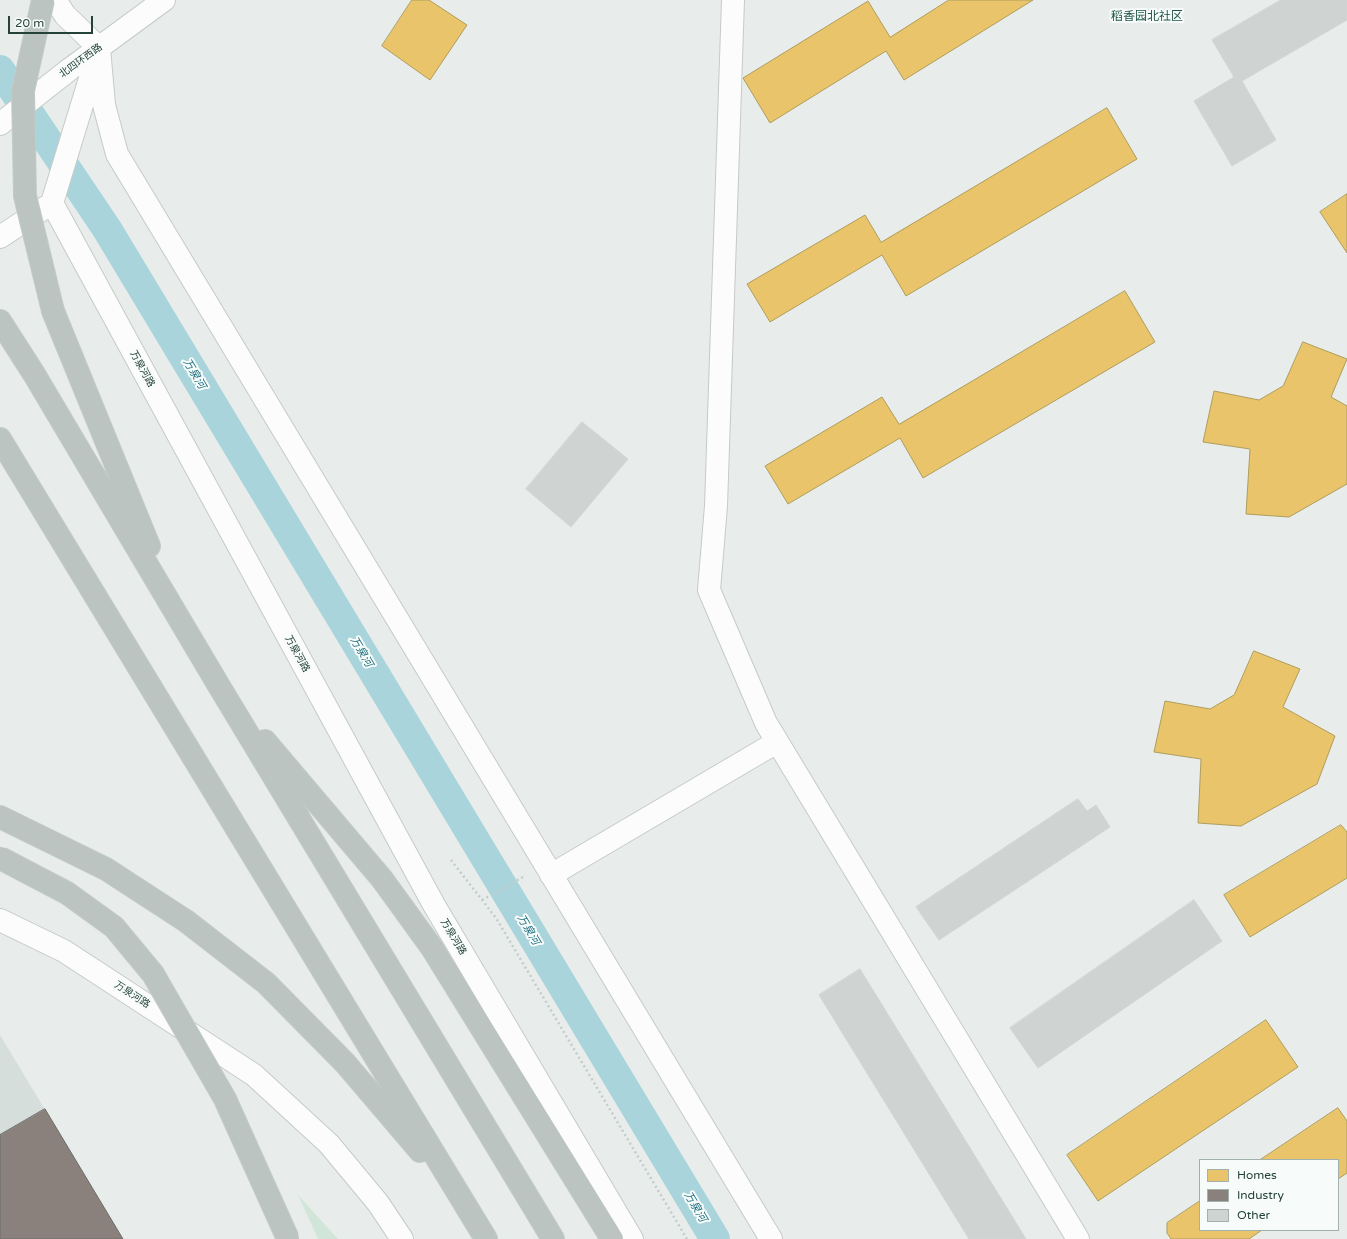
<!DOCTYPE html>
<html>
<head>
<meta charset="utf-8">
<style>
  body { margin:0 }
  #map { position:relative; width:1347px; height:1239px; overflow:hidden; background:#e8edeb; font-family:"Varela Round",sans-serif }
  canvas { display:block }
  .legend { position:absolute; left:1199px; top:1159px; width:140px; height:72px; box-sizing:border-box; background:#f7fbf9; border:1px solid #a3b1ad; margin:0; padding:5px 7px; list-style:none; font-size:12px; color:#24423a }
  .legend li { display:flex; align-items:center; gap:8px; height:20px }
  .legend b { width:20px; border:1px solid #a3b1ad }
  .scale { position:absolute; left:8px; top:16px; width:85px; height:18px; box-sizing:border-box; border:2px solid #24423a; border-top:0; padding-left:5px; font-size:12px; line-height:14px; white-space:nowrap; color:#24423a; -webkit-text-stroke:3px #f7fbf9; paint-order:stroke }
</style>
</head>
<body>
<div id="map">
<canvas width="1347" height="1239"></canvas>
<ul class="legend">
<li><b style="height:11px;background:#e9c46a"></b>Homes</li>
<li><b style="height:11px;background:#8a817c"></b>Industry</li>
<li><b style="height:11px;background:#cfd4d2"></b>Other</li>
</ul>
<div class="scale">20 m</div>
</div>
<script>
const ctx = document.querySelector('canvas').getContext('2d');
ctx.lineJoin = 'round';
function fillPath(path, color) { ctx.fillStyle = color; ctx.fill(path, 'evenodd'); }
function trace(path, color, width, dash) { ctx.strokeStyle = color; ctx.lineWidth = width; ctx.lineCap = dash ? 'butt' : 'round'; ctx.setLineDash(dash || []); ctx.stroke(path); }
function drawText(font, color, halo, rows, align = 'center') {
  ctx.font = font + ' "Varela Round","Noto Sans SC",sans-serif'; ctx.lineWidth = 4; ctx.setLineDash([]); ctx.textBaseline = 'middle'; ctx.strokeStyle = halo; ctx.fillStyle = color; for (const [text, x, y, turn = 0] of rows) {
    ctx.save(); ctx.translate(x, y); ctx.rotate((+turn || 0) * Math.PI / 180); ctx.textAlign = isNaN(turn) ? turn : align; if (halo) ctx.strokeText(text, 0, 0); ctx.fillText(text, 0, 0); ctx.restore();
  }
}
fillPath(new Path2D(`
  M0 1035 123 1239H0Z`), '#d6dedb');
fillPath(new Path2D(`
  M298 1195 338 1239H318Z`), '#d1e6d8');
const homes = new Path2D(`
  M412 0H429L467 25 430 80 382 46Z
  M949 0H1033L904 80 886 51 770 123 743 78 868 1 890 37Z
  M1107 108 1137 159 906 296 882 255 770 322 747 284 865 215 881 242Z
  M1347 194V253L1320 212Z
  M1125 291 1155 342 923 478 900 438 788 504 765 466 882 397 899 424Z
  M1303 342 1347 359 1331 397 1347 406V484L1289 517 1246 514 1250 449 1203 442 1214 391 1259 400 1283 386Z
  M1254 651 1300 669 1283 707 1335 736 1317 784 1241 826 1198 823 1201 759 1154 752 1165 701 1210 709 1234 695Z
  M1341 825 1347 832V878L1250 937 1224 895Z
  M1266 1020 1298 1067 1098 1201 1067 1155Z
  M1338 1108 1347 1121V1173L1338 1179V1160H1260Z
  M1200 1201V1230H1262L1249 1239H1171L1167 1233V1223Z`);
fillPath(homes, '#e9c46a');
trace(homes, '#ae9d5c', 1);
const industry = new Path2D(`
  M45 1109 123 1239H0V1135Z`);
fillPath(industry, '#8a817c');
trace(industry, '#6b6e68', 1);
trace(new Path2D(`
  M0 70 107 229 715 1239`), '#a9d4db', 30);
const building = new Path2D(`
  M1281 0H1347V20L1242 81 1276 140 1232 166 1194 101 1234 77 1212 40Z
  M582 422 628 459 571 527 526 489Z
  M1078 799 1087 811 1096 805 1110 827 939 940 916 907Z
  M1194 900 1222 941 1038 1068 1010 1028Z
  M860 969 1026 1239H969L819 995Z`);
fillPath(building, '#cfd4d2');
trace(building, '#d1d6d4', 1);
const minor = new Path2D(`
  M55 0 65 15 99 48 104 105 117 154 771 1239
  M733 0 716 506 709 590 766 723 1078 1239
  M96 59 52 203 434 905 632 1239
  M0 124 70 69 164 0
  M0 237 46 207
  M551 875 777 742
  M0 920 64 951 254 1075 329 1144 378 1203 402 1239`);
const highway = new Path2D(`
  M53 311 149 546
  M0 321 34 374 219 686 553 1239
  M0 439 486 1239
  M265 741 382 879 432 948 612 1239
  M0 817 106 869 186 921 266 983 345 1063 420 1151`);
trace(minor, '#c5cac8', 24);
trace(highway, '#c3ccc9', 24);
trace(new Path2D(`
  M451 860 496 918 687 1239
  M482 900 523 877`), '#c3ccca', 2.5, [2, 3]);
trace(minor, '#fcfcfc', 22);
trace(highway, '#bcc4c2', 22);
const highwayBridge = new Path2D(`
  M43 0 23 91 25 196 53 311
  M0 858 67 893 114 927 153 974 225 1099 288 1239`);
trace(highwayBridge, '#c3ccc9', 24, []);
trace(highwayBridge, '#bcc4c2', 22);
drawText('10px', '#24423a', '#f7fbf9', [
  ["北四环西路",81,61,-36],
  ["万泉河路",142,369,61],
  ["万泉河路",297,654,61],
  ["万泉河路",453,937,59],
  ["万泉河路",132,995,33]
]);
drawText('italic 11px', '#1c6f80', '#f7fbf9', [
  ["万泉河",194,374,59],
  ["万泉河",361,652,59],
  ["万泉河",528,930,59],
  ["万泉河",695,1207,59]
]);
drawText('12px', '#1f5548', '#f7fbf9', [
  ["稻香园北社区",1147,17]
]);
</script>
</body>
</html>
